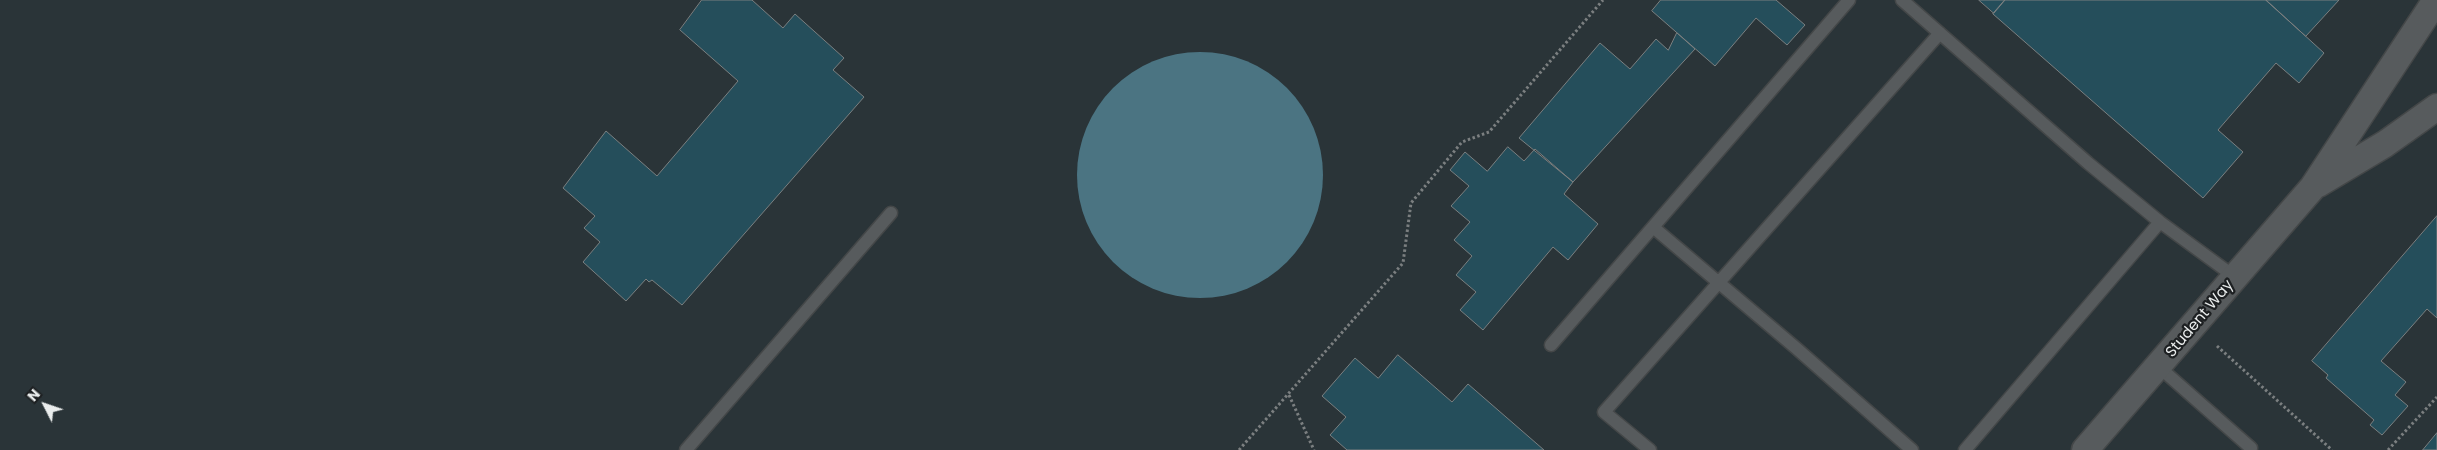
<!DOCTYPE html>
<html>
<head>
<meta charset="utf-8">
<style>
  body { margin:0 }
  #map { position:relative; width:2437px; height:450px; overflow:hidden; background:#262a2c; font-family:Poppins,sans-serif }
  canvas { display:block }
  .north { position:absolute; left:20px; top:380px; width:50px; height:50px; -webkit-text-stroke:4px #1d2022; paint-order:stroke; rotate:311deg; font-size:14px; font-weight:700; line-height:20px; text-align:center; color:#eaeded }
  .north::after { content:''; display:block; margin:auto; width:18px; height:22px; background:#eaeded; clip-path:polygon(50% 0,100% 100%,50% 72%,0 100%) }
</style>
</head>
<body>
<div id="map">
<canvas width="2437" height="450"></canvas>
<div class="north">N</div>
</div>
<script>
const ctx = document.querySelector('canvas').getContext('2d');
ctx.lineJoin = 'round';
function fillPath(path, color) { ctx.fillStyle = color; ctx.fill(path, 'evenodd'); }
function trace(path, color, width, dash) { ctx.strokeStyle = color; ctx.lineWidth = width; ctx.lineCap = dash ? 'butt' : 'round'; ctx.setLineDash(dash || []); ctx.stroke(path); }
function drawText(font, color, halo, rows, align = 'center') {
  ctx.font = font + ' Poppins,sans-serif'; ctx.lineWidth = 4.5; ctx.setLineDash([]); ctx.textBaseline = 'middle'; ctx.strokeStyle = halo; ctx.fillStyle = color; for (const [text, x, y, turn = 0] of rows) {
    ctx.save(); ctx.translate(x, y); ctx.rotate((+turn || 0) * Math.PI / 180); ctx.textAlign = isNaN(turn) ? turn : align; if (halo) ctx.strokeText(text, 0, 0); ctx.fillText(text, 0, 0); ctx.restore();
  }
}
fillPath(new Path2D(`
  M0 0H2437V450H0Z`), '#2a3438');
fillPath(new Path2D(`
  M1077 175a123 123 0 1 1 246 0a123 123 0 1 1-246 0Z`), '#4b7482');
const building = new Path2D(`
  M702 0H752L783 28 795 14 844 58 833 70 864 97 682 305 652 280 649 282 646 279 626 301 583 262 600 242 584 228 595 216 563 188 606 131 657 176 738 81 680 30Z
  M1661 0H1776L1805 25 1787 45 1756 18 1715 66 1652 11Z
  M1979 0H2005L1994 13Z
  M2005 0H2266L2324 53 2299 83 2276 63 2218 130 2243 152 2203 198 1993 14Z
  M2266 0H2339L2306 36Z
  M1677 33 1695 49 1573 182 1519 138 1600 43 1630 69 1656 39 1668 50Z
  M1508 147 1524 161 1535 149 1573 182 1564 194 1598 224 1568 260 1553 247 1483 330 1460 310 1476 292 1456 275 1472 256 1454 240 1470 222 1451 206 1469 186 1450 170 1465 152 1487 171Z
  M2437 216V318L2427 309 2381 361 2406 382 2395 395 2408 406 2382 435 2370 425 2374 420 2326 378 2328 375 2312 361Z
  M1398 355 1452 402 1468 384 1544 450H1347L1330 435 1346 417 1322 396 1355 358 1378 378Z
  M2437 433V450H2423Z`);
fillPath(building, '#254e5b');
trace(building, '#7a7f80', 1);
const service = new Path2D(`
  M1902 0 2088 163 2160 222 2235 277
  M1653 227 1796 348 1912 450
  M1551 345 1849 0
  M2159 367 2251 448
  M686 450 891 213
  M1650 450 1604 412 1940 33
  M1965 450 2160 222`);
const minor = new Path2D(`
  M2318 184 2385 144 2437 107
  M2085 450 2313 187 2436 0`);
trace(service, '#444748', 15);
trace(minor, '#444748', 29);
trace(new Path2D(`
  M2217 346 2332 450
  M1289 395 1314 450
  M1239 450 1403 263 1411 203 1462 142 1489 132 1603 0
  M2388 450 2437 397`), '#7b7f80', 3, [2.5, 2.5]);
trace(service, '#575b5d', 12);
trace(minor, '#575b5d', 26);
drawText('15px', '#eaeded', '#1d2022', [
  ["Student Way",2200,319,-50]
]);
</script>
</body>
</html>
